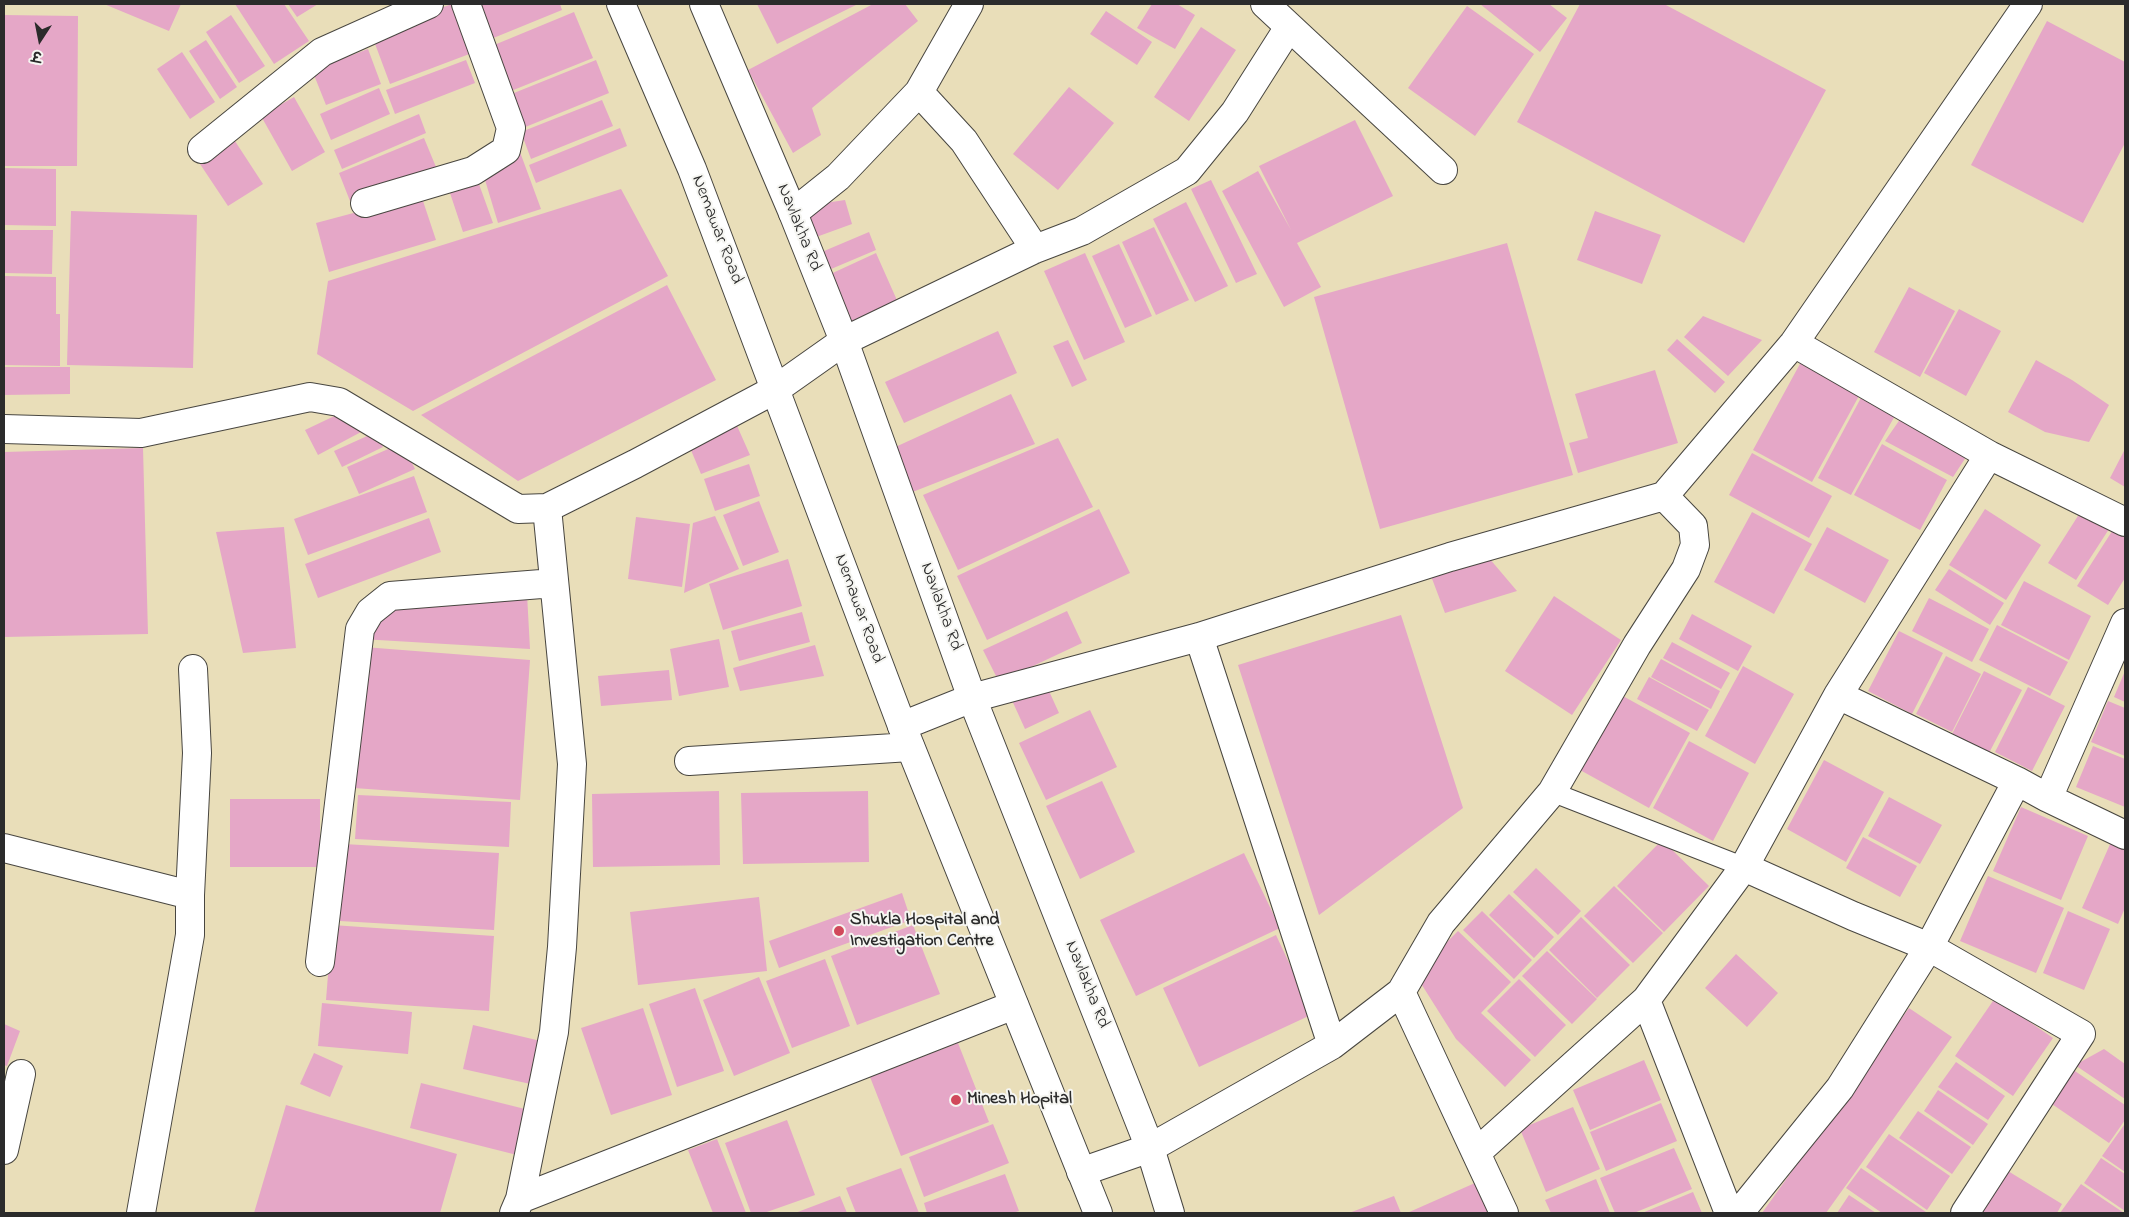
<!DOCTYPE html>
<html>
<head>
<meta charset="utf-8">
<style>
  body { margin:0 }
  #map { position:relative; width:2129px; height:1217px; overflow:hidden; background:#e9deb9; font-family:"Indie Flower","Playpen Sans Deva",sans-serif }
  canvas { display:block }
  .frame { position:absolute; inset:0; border:5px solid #2b2b2b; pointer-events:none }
  .north { position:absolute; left:15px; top:15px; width:50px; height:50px; -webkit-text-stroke:4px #f6f6f2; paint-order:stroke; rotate:191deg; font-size:14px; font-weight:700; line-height:20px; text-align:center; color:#2b2b2b }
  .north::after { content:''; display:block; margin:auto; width:18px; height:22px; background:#2b2b2b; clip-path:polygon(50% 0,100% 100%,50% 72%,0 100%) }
</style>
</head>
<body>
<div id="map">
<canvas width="2129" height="1217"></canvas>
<div class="frame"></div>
<div class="north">उ</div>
</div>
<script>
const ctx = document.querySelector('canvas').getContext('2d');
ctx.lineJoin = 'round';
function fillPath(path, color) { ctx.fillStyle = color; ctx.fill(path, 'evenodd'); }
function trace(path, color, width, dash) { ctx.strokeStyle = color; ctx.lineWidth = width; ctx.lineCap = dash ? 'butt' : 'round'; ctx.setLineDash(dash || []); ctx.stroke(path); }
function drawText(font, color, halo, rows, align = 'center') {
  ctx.font = font + ' "Indie Flower",sans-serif'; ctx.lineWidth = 4; ctx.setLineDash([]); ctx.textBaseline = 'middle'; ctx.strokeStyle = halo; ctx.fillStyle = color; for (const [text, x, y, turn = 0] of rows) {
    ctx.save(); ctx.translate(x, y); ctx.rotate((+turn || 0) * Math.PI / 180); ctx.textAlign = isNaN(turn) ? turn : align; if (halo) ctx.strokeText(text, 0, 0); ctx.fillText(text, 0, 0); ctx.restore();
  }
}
fillPath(new Path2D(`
  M104 4H181L169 31Z
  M235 4H284L309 41 274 64Z
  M288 4H318L297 17Z
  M452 4 472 53 390 84 371 33Z
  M471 4H560L562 10 486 41Z
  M757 4H858L777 44Z
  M873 4H905L918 21 812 108 821 135 793 153 748 70Z
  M1152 4H1177L1195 15 1175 49 1137 28Z
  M1480 4H1549L1567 18 1540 52Z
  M1580 4H1664L1826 90 1744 243 1517 122Z
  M1467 6 1534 54 1475 136 1408 88Z
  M1106 11 1152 42 1137 65 1090 34Z
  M574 12 593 58 501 95 482 50Z
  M4 15 78 16 77 166H4Z
  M231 15 265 66 239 83 206 32Z
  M2047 21 2125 62V143L2083 223 1971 165Z
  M1201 27 1236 50 1189 121 1154 97Z
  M206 40 237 87 220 99 189 51Z
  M368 49 381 84 326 105 312 70Z
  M182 52 215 102 190 119 157 69Z
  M466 60 475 83 395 114 386 90Z
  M596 60 609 93 518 130 504 97Z
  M1069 87 1114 123 1058 190 1013 154Z
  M379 88 390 114 331 140 320 114Z
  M294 97 325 152 292 171 261 116Z
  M602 100 613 126 531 159 521 132Z
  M419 114 426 133 342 169 334 150Z
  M1355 120 1393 196 1297 243 1321 287 1284 307 1222 191 1258 171 1291 230 1259 166Z
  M620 128 627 146 536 183 529 165Z
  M233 138 263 184 228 206 198 161Z
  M424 138 436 167 350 201 339 173Z
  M520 152 541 209 498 223 482 170Z
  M4 168 56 169V226L4 225Z
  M475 173 493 223 463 232 446 181Z
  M1211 180 1257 274 1236 283 1191 189Z
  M621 189 668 276 413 411 317 354 328 281Z
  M421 195 436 240 329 272 316 223Z
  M845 200 852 224 808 240 802 220 818 204Z
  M1186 202 1228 286 1195 302 1153 219Z
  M71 211 197 215 193 368 67 365Z
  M1595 211 1661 235 1642 284 1577 260Z
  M1154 227 1189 300 1156 315 1122 242Z
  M4 230H53L52 274 4 273Z
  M869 232 876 250 824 272 817 254Z
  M1507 243 1573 475 1380 529 1314 297Z
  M1119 244 1152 316 1125 328 1092 256Z
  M876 253 900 307 849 330 824 277Z
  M1085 253 1125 342 1084 360 1044 271Z
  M4 276 56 277V314H60V366L4 365Z
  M667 285 716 380 518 481 421 415Z
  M1909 287 1955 311 1920 377 1874 352Z
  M1959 309 2001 331 1966 396 1924 373Z
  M1703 316 1762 340 1728 376 1684 337Z
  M998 331 1017 373 904 423 885 382Z
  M1677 339 1725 382 1715 393 1667 350Z
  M1068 340 1087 380 1072 387 1053 346Z
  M2036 360 2072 380 2109 405 2089 442 2045 432 2008 412Z
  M1801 362 1860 394 1812 482 1753 450Z
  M4 367H70V394L4 395Z
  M1655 370 1678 443 1578 473 1569 443 1588 438 1575 394Z
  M1011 394 1035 444 910 493 891 449Z
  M1863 394 1897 412 1851 495 1818 478Z
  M347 410 361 432 318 455 305 430Z
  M1903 415 1970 451 1953 477 1885 441Z
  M734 419 750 455 701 474 688 443Z
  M376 432 383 447 342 467 334 451Z
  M1058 438 1093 507 958 570 923 495Z
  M402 443 415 469 359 494 347 467Z
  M1882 444 1947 480 1920 530 1854 495Z
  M143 448 148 634 4 637V452Z
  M2125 449V487L2110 478Z
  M1752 453 1832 496 1809 538 1729 495Z
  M749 464 760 496 715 511 704 479Z
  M414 476 427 512 308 555 294 519Z
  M759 501 779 552 743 566 723 515Z
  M2083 508 2111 526 2076 580 2048 563Z
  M1099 509 1130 573 987 640 957 576Z
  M1985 509 2041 545 2006 600 1949 565Z
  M1752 512 1812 544 1774 614 1714 582Z
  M715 516 739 569 684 593 693 523Z
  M636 517 690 524 682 587 628 579Z
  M429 518 441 552 318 598 305 564Z
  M2116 525 2125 532V578L2108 605 2077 586Z
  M284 527 296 648 243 653 216 532Z
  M1827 527 1889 560 1865 603 1804 570Z
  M1489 558 1517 591 1445 613 1431 576Z
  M788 559 802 606 723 630 709 584Z
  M1949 569 2004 603 1990 625 1935 590Z
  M2024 581 2091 616 2069 660 2001 625Z
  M527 594 530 649 361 639 399 603Z
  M1554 596 1621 640 1572 715 1505 671Z
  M1929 598 1989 629 1972 662 1912 631Z
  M1067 611 1082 643 999 682 983 650Z
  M802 612 810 642 739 661 731 631Z
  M1692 614 1752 646 1738 671 1679 639Z
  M1401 615 1463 808 1319 915 1238 665Z
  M1997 625 2068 662 2050 696 1979 660Z
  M1899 631 1943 653 1912 714 1868 691Z
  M719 639 729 687 679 696 670 649Z
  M1672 642 1730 673 1721 689 1663 658Z
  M815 645 824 676 740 691 733 668Z
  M364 647 530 660 520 800 354 788Z
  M1946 656 1981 674 1952 732 1916 714Z
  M1661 659 1720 691 1711 709 1651 677Z
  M1743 666 1794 694 1755 764 1705 736Z
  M669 670 672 700 601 706 598 676Z
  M1984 671 2022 690 1989 753 1952 734Z
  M2125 671V702L2114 697Z
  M1649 677 1709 710 1697 731 1637 699Z
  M1044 680 1059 713 1025 729 1010 696Z
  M2028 687 2065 706 2032 771 1995 752Z
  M1621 695 1690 733 1649 808 1580 770Z
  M2108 701 2125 708V756L2091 742Z
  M1090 710 1117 767 1046 800 1019 743Z
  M1689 741 1749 773 1713 841 1653 808Z
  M2093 746 2125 759V807L2076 787Z
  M1824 760 1884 792 1846 862 1787 829Z
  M1102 781 1135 852 1080 879 1046 806Z
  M719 791 720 865 593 867 592 794Z
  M868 791 869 862 743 864 741 793Z
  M358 795 511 802 509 847 355 839Z
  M1889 797 1942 825 1920 864 1868 836Z
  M230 799H320V867H230Z
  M2021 807 2088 836 2061 900 1993 871Z
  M1863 837 1917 866 1900 897 1846 868Z
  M1662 840 1709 886 1664 932 1617 886Z
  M2111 842 2125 849V908L2118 924 2082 908Z
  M344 844 499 853 494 930 340 921Z
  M1244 853 1280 928 1136 996 1100 920Z
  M1536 868 1581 911 1558 935 1513 892Z
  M1988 876 2064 908 2036 973 1960 941Z
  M1614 886 1663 933 1633 963 1584 916Z
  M902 893 911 920 779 968 769 941Z
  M1509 894 1554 937 1534 958 1489 915Z
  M759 897 767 971 638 985 630 912Z
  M1482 911 1532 960 1514 979 1463 930Z
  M2068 911 2110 929 2084 990 2043 973Z
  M1581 917 1630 965 1597 998 1549 950Z
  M332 925 494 936 489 1011 326 1000Z
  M913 925 940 994 857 1025 831 956Z
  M1458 931 1511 982 1481 1013 1531 1060 1505 1087 1456 1039 1415 974Z
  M1276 935 1313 1014 1199 1067 1163 988Z
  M1547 951 1597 999 1572 1024 1522 976Z
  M1736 954 1778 993 1747 1027 1705 988Z
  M825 959 850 1026 792 1048 766 981Z
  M759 977 790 1053 734 1076 703 1000Z
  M1519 979 1566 1025 1535 1057 1487 1011Z
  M695 988 724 1071 677 1087 649 1004Z
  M1995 998 2053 1038 2013 1096 1955 1056Z
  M322 1003 412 1012 408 1054 318 1046Z
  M643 1008 672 1095 611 1115 581 1028Z
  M1909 1008 1952 1037 1826 1213H1762Z
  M4 1024 20 1031 7 1066 4 1065Z
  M473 1025 545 1042 535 1085 463 1069Z
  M958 1043 989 1122 901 1156 870 1077Z
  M2104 1049 2125 1064V1099L2075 1065Z
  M314 1053 343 1066 330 1097 300 1084Z
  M1644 1060 1661 1100 1590 1130 1573 1090Z
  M1956 1062 2005 1096 1988 1120 1938 1087Z
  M2069 1067 2125 1105V1120L2109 1143 2046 1100Z
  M421 1083 529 1110 517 1155 410 1128Z
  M1938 1090 1988 1124 1973 1145 1924 1111Z
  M1661 1103 1677 1141 1606 1171 1590 1132Z
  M286 1105 457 1154 440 1213H254Z
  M1573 1107 1600 1169 1546 1192 1520 1129Z
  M1918 1111 1971 1147 1952 1174 1899 1138Z
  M787 1120 815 1195 764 1213H751L725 1143Z
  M993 1124 1009 1163 924 1197 909 1157Z
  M2124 1125 2125 1127V1172L2102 1156Z
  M1889 1134 1950 1176 1927 1210 1866 1167Z
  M717 1139 746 1213H713L688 1150Z
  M1674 1148 1692 1189 1634 1213H1615L1600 1178Z
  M2101 1158 2125 1174V1211L2084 1183Z
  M901 1168 919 1213H856L846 1188Z
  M1861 1168 1926 1212 1925 1213H1882L1846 1188Z
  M2003 1168 2062 1204 2057 1213H1976Z
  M1005 1174 1019 1211 1013 1213H927L924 1203Z
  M1596 1179 1610 1213H1551L1545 1200Z
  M1475 1183 1489 1213H1407Z
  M2081 1184 2124 1213H2060Z
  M1693 1192 1702 1213H1642Z
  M1849 1195 1876 1213H1837Z
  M840 1196 847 1213H795Z
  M1394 1196 1401 1213H1349Z`), '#e5a7c7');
const lane = new Path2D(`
  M1552 792 1744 867`);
const street = new Path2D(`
  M1265 4 1443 170
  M919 92 969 4
  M202 149 322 52 429 4
  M365 203 473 171 506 150 511 128 466 4
  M793 213 838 177 919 92 964 141 1035 249
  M1794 343 1989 455 1838 695 1744 867 1853 916 1929 947 2081 1034 1965 1213
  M4 429 141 433 310 397 339 402 518 509 547 508 635 464 776 389 844 341 1035 249 1082 231 1187 171 1235 112 1289 27
  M1989 455 2125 522
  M1199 637 1332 1045
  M902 726 972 698 1199 637 1450 557 1664 496 1794 343 2028 4
  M689 761 910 747
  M2017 781 2048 798 2125 623
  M2048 798 2125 835
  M4 848 190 895V935L141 1213
  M190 895 197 753 193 669
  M320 962 360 629 370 612 390 596 554 583
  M1401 992 1504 1213
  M1646 1000 1744 867
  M4 1150 21 1074
  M1476 1153 1646 1000 1729 1213
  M1081 1172 1150 1148 1332 1045 1401 992 1441 923 1552 792 1637 645 1686 569 1695 545 1693 526 1664 496
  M520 1199 1014 1005
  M514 1213 520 1199 554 1032 562 947 572 764 547 508
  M1739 1213 1840 1088 1929 947 2017 781 1838 695`);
const secondary = new Path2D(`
  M621 4 692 169 902 726 1098 1213
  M704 4 793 213 844 341 972 698 1150 1148 1170 1213`);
trace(lane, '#484640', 21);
trace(street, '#484640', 30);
trace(secondary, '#484640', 30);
trace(lane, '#fff', 19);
trace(street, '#fff', 28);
trace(secondary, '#fff', 28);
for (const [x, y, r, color] of [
  [839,931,6,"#d1495b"],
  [956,1100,6,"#d1495b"]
]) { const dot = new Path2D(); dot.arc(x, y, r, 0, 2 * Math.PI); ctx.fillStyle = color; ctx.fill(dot); trace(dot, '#f6f6f2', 2); }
drawText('18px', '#2b2b2b', '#f6f6f2', [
  ["Navlakha Rd",798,228,68],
  ["Nemawar Road",716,230,69],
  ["Navlakha Rd",940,607,70],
  ["Nemawar Road",858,609,70],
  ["Navlakha Rd",1086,985,68]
]);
drawText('bold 18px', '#2b2b2b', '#f6f6f2', [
  ["Shukla Hospital and",850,921],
  ["Investigation Centre",850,942],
  ["Minesh Hopital",967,1100]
], 'left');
</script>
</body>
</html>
